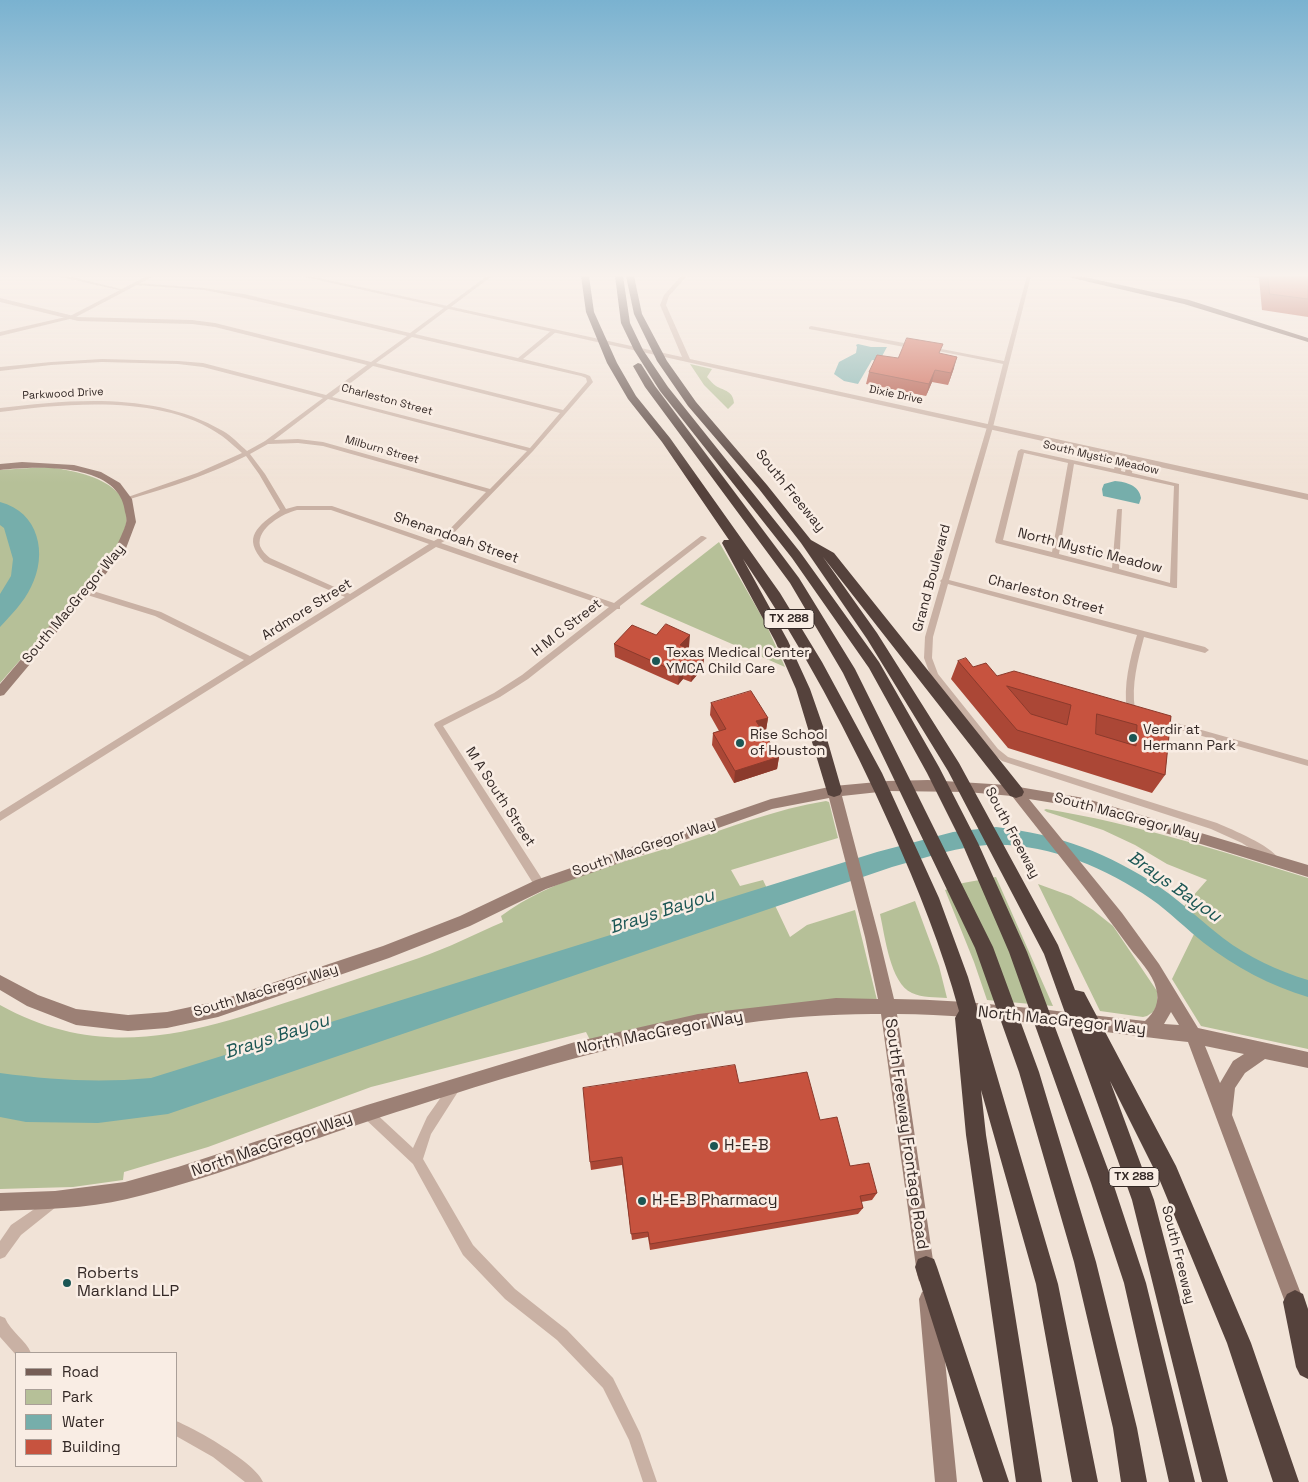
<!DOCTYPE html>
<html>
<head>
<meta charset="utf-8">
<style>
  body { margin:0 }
  #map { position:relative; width:1308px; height:1482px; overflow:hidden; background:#f1e3d7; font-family:"Space Grotesk",sans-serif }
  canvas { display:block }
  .legend { position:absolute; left:15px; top:1352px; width:162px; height:115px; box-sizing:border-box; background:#f9ede4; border:1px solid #aa9f98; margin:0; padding:6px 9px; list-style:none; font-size:15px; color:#342926 }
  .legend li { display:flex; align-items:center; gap:10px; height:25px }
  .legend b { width:25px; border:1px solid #aa9f98 }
</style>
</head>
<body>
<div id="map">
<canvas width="1308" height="1482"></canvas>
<ul class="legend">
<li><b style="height:6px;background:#765e56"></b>Road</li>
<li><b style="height:14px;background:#b6c098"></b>Park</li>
<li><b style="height:14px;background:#76aeab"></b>Water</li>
<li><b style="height:14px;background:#c7533f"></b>Building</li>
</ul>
</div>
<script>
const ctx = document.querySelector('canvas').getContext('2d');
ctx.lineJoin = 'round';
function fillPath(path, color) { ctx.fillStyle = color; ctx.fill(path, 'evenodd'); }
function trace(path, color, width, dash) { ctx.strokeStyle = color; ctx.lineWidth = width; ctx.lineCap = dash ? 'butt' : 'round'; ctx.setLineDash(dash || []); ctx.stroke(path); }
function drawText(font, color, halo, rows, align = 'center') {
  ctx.font = font + ' "Space Grotesk",sans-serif'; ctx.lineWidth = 5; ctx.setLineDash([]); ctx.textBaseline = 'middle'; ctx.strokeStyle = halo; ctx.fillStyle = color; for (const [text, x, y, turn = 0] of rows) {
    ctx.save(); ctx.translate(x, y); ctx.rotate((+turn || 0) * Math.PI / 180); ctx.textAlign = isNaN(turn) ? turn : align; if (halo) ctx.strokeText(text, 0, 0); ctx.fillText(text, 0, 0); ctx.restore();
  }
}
fillPath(new Path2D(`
  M690 364 712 369 707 377C710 380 713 384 716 386 725 391 733 391 734 403L728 409 704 385Z
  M46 467C100 473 155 493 111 556L0 683V470Z
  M719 542 766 624 785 667 640 604Z
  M826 801 829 802 838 838 731 870 740 886 763 880 790 937 807 925 855 910 877 1000 590 1040 586 1032 371 1087 208 1147 124 1172 123 1180 73 1187 0 1189V1005C110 1066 205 1029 315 993 350 981 385 970 419 958 448 948 475 934 503 922L501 916C552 878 621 864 680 844 728 828 776 809 826 801Z
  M1046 809C1136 824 1221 851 1308 878V1049L1201 1026 1172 979 1196 930 1178 913 1207 880 1167 864 1135 845 1103 830 1047 812 1044 810Z
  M996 877 1053 1006 987 1000 974 962 945 890 963 883Z
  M1038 884 1071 896 1093 910 1113 926 1157 991V1005L1153 1012 1147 1016 1143 1017 1100 1011Z
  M915 901 939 966 947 998C936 997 922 998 912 993 890 983 885 936 880 914Z`), '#b6c098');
fillPath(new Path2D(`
  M858 344 871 347H887L881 358 886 362 872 360 858 384 844 381 834 374 839 362 856 353 857 347 856 345Z
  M1115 481C1126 482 1139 485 1141 498L1139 504 1103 496 1102 489 1104 484Z
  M0 502C39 512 48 554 31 587 24 602 11 615 0 627V594L11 576 13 559 4 528 0 525Z
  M996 827C1060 835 1107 852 1161 888 1183 903 1202 922 1223 938 1248 957 1278 971 1308 980V997C1271 986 1235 967 1204 943 1186 929 1170 912 1151 899 1102 865 1037 839 977 846 948 850 920 859 892 867L168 1114 98 1123 26 1122 0 1117V1073C53 1080 98 1083 151 1078L877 852 953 832Z`), '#76aeab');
fillPath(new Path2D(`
  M61 276H68L125 290 123 291 61 277Z
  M487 276H492L415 334 518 358 552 330H556V332L523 359 585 374 590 376 593 382 533 451 448 539 441 543 614 603 701 536H703L707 538 620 606V609H617L528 679 500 697 443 726 544 882 545 885 544 888 540 889 536 888 434 725 435 723 494 693 522 675 609 607 436 547 0 821V812L244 660 155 616 84 594 83 592 84 590H90L161 612 250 656 345 597 264 562C241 537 258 526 280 510L259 474 246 456C209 475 170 487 130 499H126L125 498 197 473 242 453C235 447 229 441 222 436 164 394 67 403 0 412V408C74 399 156 392 223 431 232 436 239 444 247 451L265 441 323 398 203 367 178 364 102 362 51 365 0 371V367L51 362 102 359 178 361 203 363 326 395 367 365 215 327 192 324 78 321 0 302V298L78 317 192 320 215 323 371 362 407 336 244 298 204 290 136 285 134 284 136 283 204 288 244 294 410 333ZM412 337 581 376 586 378 587 382 563 410 376 363ZM373 366 560 413 530 448 332 397ZM328 399 527 451 490 489 323 442 298 439 274 440ZM298 443 323 446 486 492 444 535 434 541 332 506H297L286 509 265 474 250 454 268 444ZM297 510H331L429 544 350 594 270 558C266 555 262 551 260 546 256 528 284 513 297 510Z
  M1027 276H1031L993 427 949 580 1205 647 1209 650 1205 653 1144 637C1138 660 1131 685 1135 709L1139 713 1135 716 1128 713 1127 711C1123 685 1130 659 1137 635L948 584 933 637 932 658 938 674 998 749 1008 757 1217 823C1233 830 1270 845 1279 859L1277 862 1274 863 1271 862 1242 843 1211 829 1002 761 992 753 931 677 924 658 925 637 941 582 940 581 942 579 987 427 1003 364 928 349 931 347 1004 361Z
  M811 326 915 345 918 347 915 349 809 329V327Z
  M1021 449 1114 469 1118 455 1121 453 1124 455 1121 471 1125 472 1128 458 1131 456 1134 458 1132 473 1179 484 1177 588H1174L996 543 995 541 1018 451ZM1024 453 1068 463 1052 552 1003 540ZM1074 464 1174 486 1170 583 1119 569 1122 509H1118L1117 510 1112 568 1059 554Z
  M1159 718 1308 760V766L1156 723 1155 721 1156 719Z
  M455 1081 459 1083 461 1087 431 1134 423 1159 473 1245 515 1289 567 1330 613 1378 640 1433 657 1482H643L629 1440 603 1388 557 1340 505 1299 463 1255 413 1164 363 1117 361 1113 363 1109 367 1107 371 1109 413 1148 427 1117 451 1083Z
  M52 1197 56 1199 58 1203 56 1207 21 1235 5 1257 0 1259V1241L11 1225Z
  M0 1316 5 1318C11 1332 26 1340 31 1353H16V1355L0 1337Z
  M176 1421C196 1429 256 1463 263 1482H245L213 1457 176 1436Z`), '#c9b1a4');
fillPath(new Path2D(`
  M147 276H154L74 318 0 336V332L70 316Z
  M300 276H310L682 357 660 305 664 295 681 276H687L669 296 666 305 690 359 1308 494V500Z`), '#c9b1a4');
fillPath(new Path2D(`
  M22 462 74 465 101 472 120 483 132 499 136 522 125 551 4 695 0 696V684L116 548C119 540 124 531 126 523 127 520 126 515 125 512 120 462 36 466 0 470V464Z
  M928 780 1007 785 1084 798 1308 865V877L1084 808 1029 799 1122 913 1159 964 1198 1028 1308 1052V1068L1265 1059 1245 1073 1235 1088 1232 1115 1308 1312V1347L1301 1344 1298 1337 1188 1042C1091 1031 994 1015 897 1014L935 1274 933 1281 926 1283 919 1281 917 1274 881 1014C705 1012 532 1068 366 1122 286 1148 208 1180 127 1199 86 1209 42 1209 0 1211V1193L55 1191 125 1182 178 1167 367 1105 575 1042 698 1014 836 998 878 999 865 937 829 798 772 809 546 889 470 926 389 958 218 1017 167 1028 128 1031 76 1025 27 1006 0 990V975L38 995 76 1009 128 1015 167 1012 218 1001 383 946 460 916 536 880 771 799 834 786 888 781ZM888 791 967 792 1012 796C1051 846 1092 895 1129 947 1138 959 1153 974 1156 988 1160 1002 1155 1012 1145 1021 1061 1012 977 1000 894 999L879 937 842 796ZM1171 1012 1179 1025 1164 1024ZM1205 1046 1244 1054 1233 1061 1220 1083Z
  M929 1289 936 1292 939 1299 957 1482H935L919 1299 922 1292Z`), '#9c8075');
fillPath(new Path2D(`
  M1069 276H1080L1189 300 1308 338V342L1184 304 1072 278Z`), '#765e56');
fillPath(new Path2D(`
  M581 276H589L594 312 617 363 636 396 670 438 780 593 822 662 882 773 939 898 968 977 1058 1284 1098 1482H1072L1036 1284 981 1090 986 1135 1042 1482H1016L966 1135 955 1018 959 1011C942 948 918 889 892 830 850 735 801 644 743 559L788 641 810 689 825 732 842 791 840 795 834 797 828 795 796 689 775 641 722 543 724 540H729L662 442 628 399 607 363 586 312Z
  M615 276H623L630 323 643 350 668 387 800 552 879 662 939 767 978 843 1027 952 1113 1183 1146 1283 1195 1482H1169L1124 1283 1091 1183 1009 952 962 843 927 773 869 668 792 558 660 391 634 350 621 323Z
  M626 276H634L642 314 667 361 696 402 767 485 811 540 834 553 1022 788 1024 792 1022 796 1016 798 1010 796 823 557 877 633 959 763 1058 945 1075 990 1084 992 1176 1166 1251 1343 1299 1482H1273L1227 1343 1160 1181 1110 1081 1154 1200 1228 1482H1202L1132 1200 1044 954 948 771 867 639 801 543 759 489 688 406 657 361 634 314Z
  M638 363 641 364 655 386 799 578 855 669 993 947 1039 1072 1096 1262 1137 1428 1147 1482H1121L1113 1428 1074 1262 1019 1072 975 948 843 673 790 583 645 387 633 366Z
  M926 1256 934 1259 937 1267 1009 1482H983L915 1267 918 1259Z
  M1295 1290 1303 1294 1308 1309V1379L1300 1375 1296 1367 1283 1302 1287 1294Z`), '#55423c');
fillPath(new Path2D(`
  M1240 276H1308V317L1262 310 1259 278Z
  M941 354 954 368 948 385 932 382 926 396 866 384 869 372 898 358Z
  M656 635 689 647 688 649 704 656 703 668 691 682 683 679 678 685 615 657 614 644Z
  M958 661 997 676 1171 716 1165 775 1152 793 1008 748 951 679Z
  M711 703 768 718 766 730 762 731 779 757 777 769 734 783 712 745 713 733 719 731 710 715Z
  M739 1083 820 1120 850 1166 877 1193 872 1200 861 1202 863 1208 858 1214 650 1250 648 1237 632 1240 622 1165 591 1170 590 1162Z`), '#ab4736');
fillPath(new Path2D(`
  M957 357 954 368 948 385 951 373Z
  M935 370 932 382 926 396 929 384Z
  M690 635 689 647 680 658V645Z
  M704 656 703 668 691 682 692 670Z
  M684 666 683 679 678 685 679 673Z
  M768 718 766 730 754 733 756 721Z
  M779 757 777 769 734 783 735 771Z`), '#8b3a2c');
const building = new Path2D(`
  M1268 276H1308V299L1270 294Z
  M907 338 943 344 939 353 957 357 951 373 935 370 929 384 869 372 877 355 898 358Z
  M666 624 690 635 680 645 704 656 692 670 684 666 679 673 614 644 632 625 656 635Z
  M966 658 973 667 986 663 997 676 1014 671 1171 716 1165 775 1017 730 958 661ZM1007 686 1071 705 1067 725 1031 714ZM1097 714 1137 725 1136 746 1096 734Z
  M751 691 768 718 756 721 779 757 735 771 713 733 726 729 711 703Z
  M735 1065 739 1083 807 1072 820 1120 837 1117 850 1166 869 1163 877 1193 860 1196 863 1208 650 1244 648 1232 631 1234 622 1157 590 1162 583 1088Z`);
fillPath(building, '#c7533f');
trace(building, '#8b3a2c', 1);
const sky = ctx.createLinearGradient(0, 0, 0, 483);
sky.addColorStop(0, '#7ab2d0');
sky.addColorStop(0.57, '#f9f2ed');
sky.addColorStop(1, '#f9f2ed00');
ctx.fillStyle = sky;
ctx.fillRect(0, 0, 1308, 483);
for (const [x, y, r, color] of [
  [656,661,5,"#1b5654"],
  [1133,738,5,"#1b5654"],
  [740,743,5,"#1b5654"],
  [714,1146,5,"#1b5654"],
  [642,1201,5,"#1b5654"],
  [67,1283,5,"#1b5654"]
]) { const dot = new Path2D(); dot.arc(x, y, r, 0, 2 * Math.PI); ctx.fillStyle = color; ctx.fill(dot); trace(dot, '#f9ede4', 2); }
drawText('11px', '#342926', '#f9ede4', [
  ["Parkwood Drive",63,394,-3],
  ["Dixie Drive",896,395,12],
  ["Charleston Street",387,400,15],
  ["Milburn Street",382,450,16],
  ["South Mystic Meadow",1101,458,13]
]);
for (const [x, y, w] of [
  [789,619,50],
  [1134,1177,50]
]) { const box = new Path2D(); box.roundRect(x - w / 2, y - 9.5, w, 19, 4); ctx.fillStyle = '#f9ede4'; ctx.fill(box); trace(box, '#342926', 1); }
drawText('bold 12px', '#342926', null, [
  ["TX 288",789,619],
  ["TX 288",1134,1177]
]);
drawText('14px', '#342926', '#f9ede4', [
  ["South Freeway",790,491,51],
  ["Shenandoah Street",456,538,19],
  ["North Mystic Meadow",1090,551,14],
  ["Grand Boulevard",932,578,-75],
  ["Charleston Street",1046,595,15],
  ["South MacGregor Way",74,604,-50],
  ["Ardmore Street",307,610,-32],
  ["H M C Street",567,628,-38],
  ["M A South Street",500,797,57],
  ["South MacGregor Way",1127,817,15],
  ["South Freeway",1012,833,62],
  ["South MacGregor Way",644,848,-19],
  ["South MacGregor Way",266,991,-17],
  ["South Freeway",1178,1255,76]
]);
drawText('14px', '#342926', '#f9ede4', [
  ["Texas Medical Center",666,653],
  ["YMCA Child Care",666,669],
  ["Verdir at",1143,730],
  ["Hermann Park",1143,746],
  ["Rise School",750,735],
  ["of Houston",750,751]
], 'left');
drawText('16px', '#342926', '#f9ede4', [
  ["North MacGregor Way",1062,1021,6],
  ["North MacGregor Way",660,1033,-11],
  ["South Freeway Frontage Road",906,1134,82],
  ["North MacGregor Way",272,1145,-19]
]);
drawText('16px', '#342926', '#f9ede4', [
  ["H-E-B",724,1146],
  ["H-E-B Pharmacy",652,1201],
  ["Roberts",77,1274],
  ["Markland LLP",77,1292]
], 'left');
drawText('italic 18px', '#1b5654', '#f9ede4', [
  ["Brays Bayou",1174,887,35],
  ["Brays Bayou",662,912,-18],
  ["Brays Bayou",277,1037,-18]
]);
</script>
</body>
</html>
